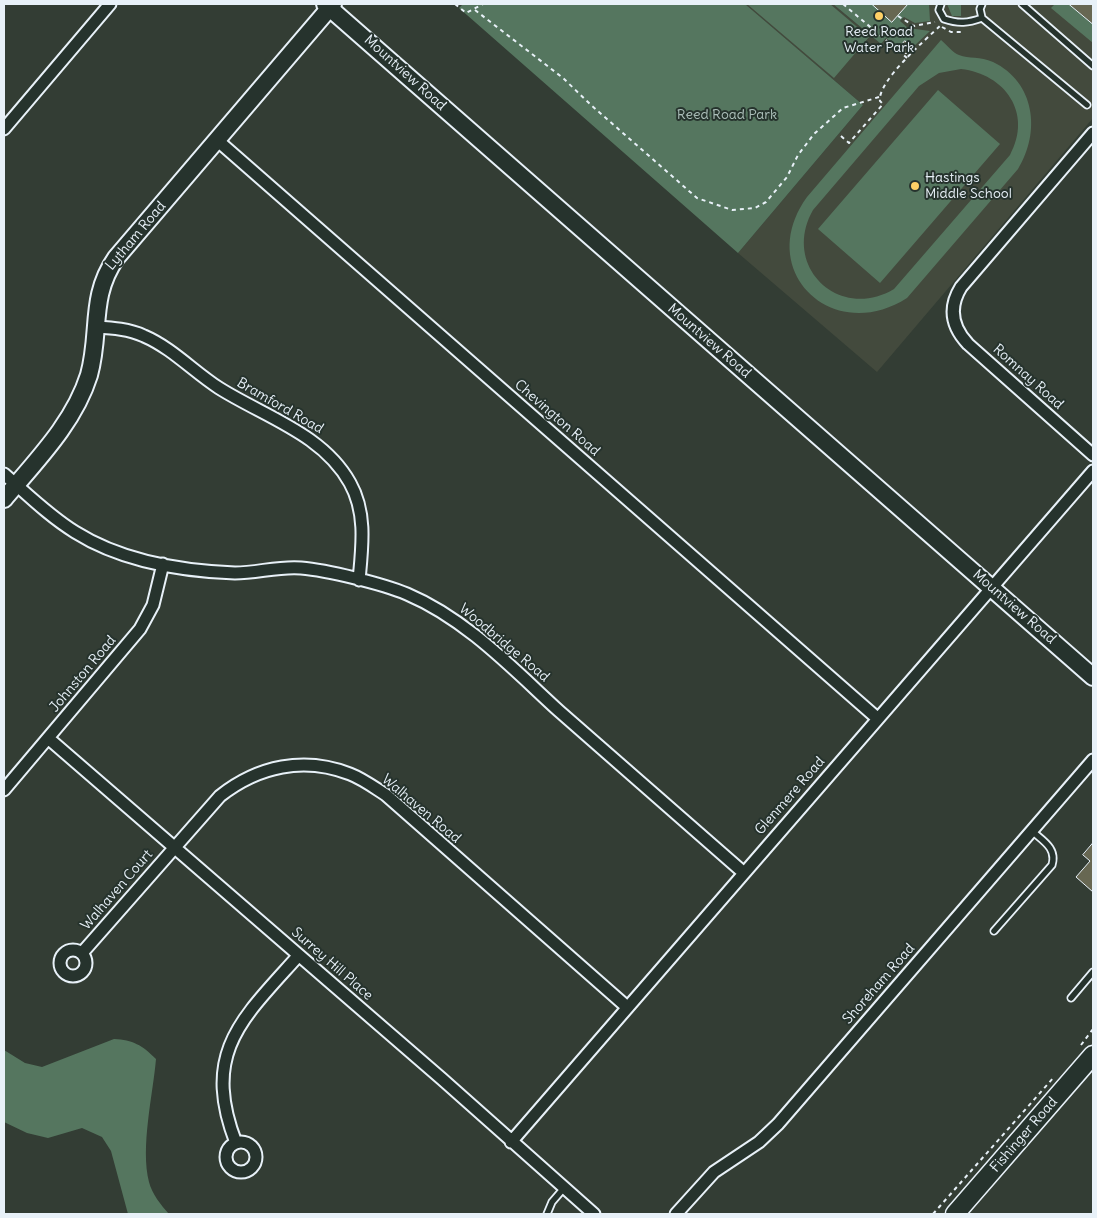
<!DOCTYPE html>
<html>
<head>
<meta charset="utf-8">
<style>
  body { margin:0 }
  #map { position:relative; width:1097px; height:1218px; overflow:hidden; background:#333d34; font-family:Delius,sans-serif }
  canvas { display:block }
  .frame { position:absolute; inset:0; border:5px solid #e8f1f8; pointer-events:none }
</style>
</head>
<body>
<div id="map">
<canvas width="1097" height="1218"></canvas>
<div class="frame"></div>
</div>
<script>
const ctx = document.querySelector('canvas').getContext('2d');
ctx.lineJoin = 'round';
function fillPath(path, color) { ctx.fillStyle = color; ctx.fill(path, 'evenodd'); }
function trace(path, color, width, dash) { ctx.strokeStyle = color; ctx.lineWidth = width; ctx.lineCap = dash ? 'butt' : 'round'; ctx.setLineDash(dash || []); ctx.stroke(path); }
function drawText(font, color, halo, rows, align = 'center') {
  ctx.font = font + ' Delius,sans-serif'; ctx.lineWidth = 4; ctx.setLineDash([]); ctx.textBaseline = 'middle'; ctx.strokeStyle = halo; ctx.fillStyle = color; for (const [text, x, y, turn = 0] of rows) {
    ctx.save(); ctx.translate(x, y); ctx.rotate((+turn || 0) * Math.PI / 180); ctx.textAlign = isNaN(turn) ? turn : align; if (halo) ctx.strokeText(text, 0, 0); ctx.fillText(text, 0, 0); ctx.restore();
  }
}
fillPath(new Path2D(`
  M745 4H833L881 44 915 4H1093V118L877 372 738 253 863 105Z`), '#434a3d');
fillPath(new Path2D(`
  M463 4H745L863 105 738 253 459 8Z
  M747 4H830L869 37 834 78Z
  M833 4H929L930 21 915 23 904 17 900 21 908 28 930 31 912 48 905 41 897 47 886 38 881 44Z
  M947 4H961V16H952Z
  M1055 4H1069L1093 24V43L1051 8Z
  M941 40C946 44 953 53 959 55 969 59 980 56 993 62 1035 82 1041 132 1018 169L907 298C832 346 754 270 807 197ZM961 69C1005 74 1033 113 1010 155L894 289C839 322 781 266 813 210L919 86 939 73Z
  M938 90 1000 144 880 283 818 229Z
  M114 1039C133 1040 142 1045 156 1059 153 1094 140 1148 149 1182 152 1194 161 1205 169 1214H128L111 1151 102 1137 82 1128 48 1138 27 1133 4 1122V1050L25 1063 42 1067Z`), '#55765f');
const building = new Path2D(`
  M872 4H908L892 22Z
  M1069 4H1093V24Z
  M905 41 912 47 906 54 899 48Z
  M1093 843V892L1076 877 1090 861 1083 855Z`);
fillPath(building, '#676752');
trace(building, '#e8f1f8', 1);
const lane = new Path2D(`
  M941 4 939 10 944 19C959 24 968 23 982 18L1087 105
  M982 4 980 9 982 18
  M1022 4 1093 66
  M994 931 1052 865C1057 848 1043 841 1032 831
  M1071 998 1093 972
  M547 1214 552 1202 564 1188`);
const street = new Path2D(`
  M4 129 110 4
  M1093 133 961 287C948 308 952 327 968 344L1093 455
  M217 140 877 718
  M96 327C113 328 129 329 144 336 172 348 194 372 219 388 265 417 323 434 350 483 367 513 362 548 359 580
  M4 474C27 494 49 516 75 532 121 561 182 571 235 573 257 573 279 566 301 568 327 570 383 584 407 594 466 619 512 668 559 711 620 765 682 819 744 873
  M48 738 442 1079 594 1214
  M4 790 140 629 153 605 163 564
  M60 963a13 13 0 1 1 26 0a13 13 0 1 1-26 0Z
  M82 953 220 796C258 766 304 756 350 774 363 779 375 788 386 795L627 1007
  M511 1142 1093 471
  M226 1157a15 15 0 1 1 30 0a15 15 0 1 1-30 0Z
  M236 1143C201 1052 242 1019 299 955
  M676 1214 714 1172 759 1142 778 1124 1093 760`);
const secondary = new Path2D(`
  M325 4 1093 677
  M4 499C36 461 74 423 89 375 101 332 89 297 116 258L333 4`);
const primary = new Path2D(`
  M955 1214 1093 1055`);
trace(lane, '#e8f1f8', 9);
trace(street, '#e8f1f8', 15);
trace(secondary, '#e8f1f8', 20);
trace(primary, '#e8f1f8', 21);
trace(new Path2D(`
  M455 4 466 13 483 4
  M843 4 907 58
  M475 10 563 78 591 105 697 198 732 210 755 208 766 202 787 177 798 155 814 134 843 108 879 97
  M898 16 914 26 935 22
  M942 27 951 32H962
  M841 136 849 143 883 104 880 101C877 82 925 40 940 26
  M1081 1045 1093 1029
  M933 1214 1054 1077`), '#e8f1f8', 2, [4, 4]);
trace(lane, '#26332d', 5.5);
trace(street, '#26332d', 11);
trace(secondary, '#26332d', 16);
trace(primary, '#26332d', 18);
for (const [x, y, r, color] of [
  [879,16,5,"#ffd166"],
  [915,186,5,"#ffd166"]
]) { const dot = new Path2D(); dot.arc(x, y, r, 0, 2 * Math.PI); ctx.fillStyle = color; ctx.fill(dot); trace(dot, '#26332d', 2); }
drawText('14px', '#e8f1f8', '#26332d', [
  ["Reed Road",879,32],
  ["Water Park",879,48],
  ["Hastings",925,178,"left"],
  ["Middle School",925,194,"left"]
]);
drawText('14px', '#e8f1f8', '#26332d', [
  ["Mountview Road",405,73,42],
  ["Lytham Road",136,236,-50],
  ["Mountview Road",709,341,41],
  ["Romnay Road",1028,377,42],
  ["Bramford Road",280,406,30],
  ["Chevington Road",557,418,41],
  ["Mountview Road",1014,607,41],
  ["Woodbridge Road",504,643,40],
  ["Johnston Road",83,674,-50],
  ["Glenmere Road",790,796,-49],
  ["Walhaven Road",421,809,40],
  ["Walhaven Court",117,890,-49],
  ["Surrey Hill Place",332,964,41],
  ["Shoreham Road",879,984,-49],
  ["Fishinger Road",1024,1135,-49]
]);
drawText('14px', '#adc0bb', '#26332d', [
  ["Reed Road Park",727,115]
]);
</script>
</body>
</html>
